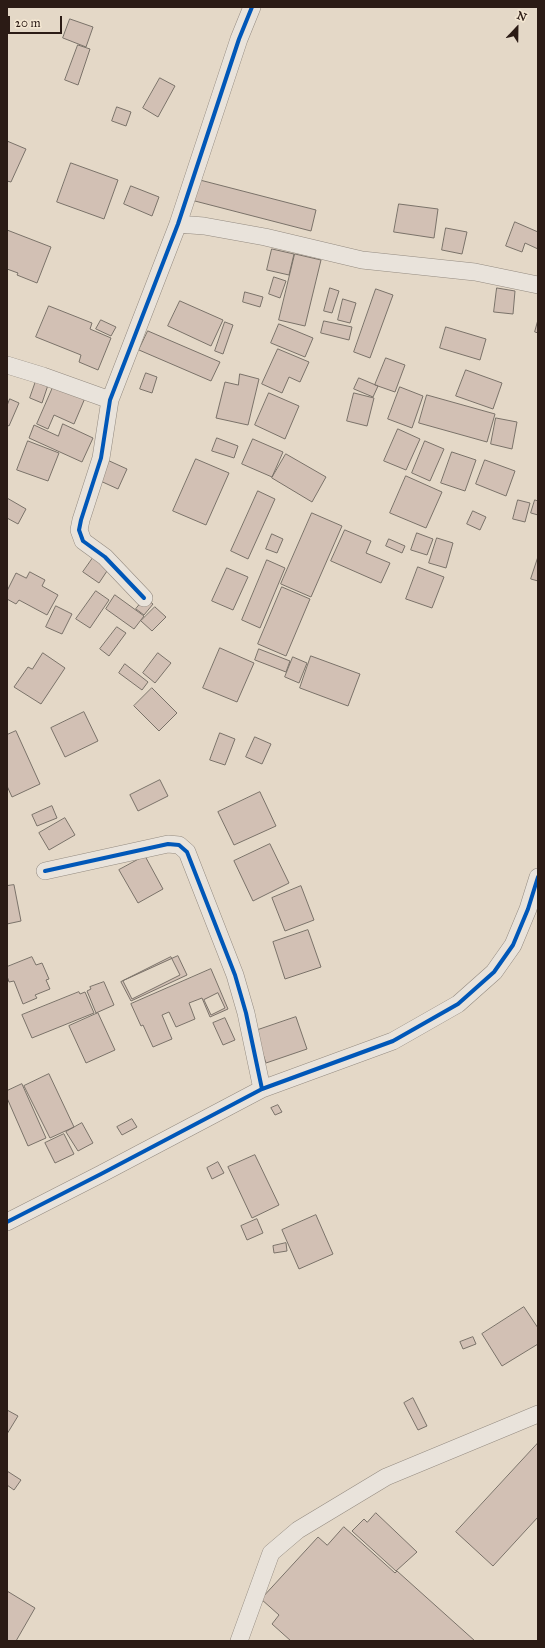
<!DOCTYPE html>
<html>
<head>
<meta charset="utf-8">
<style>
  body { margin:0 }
  #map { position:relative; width:545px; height:1648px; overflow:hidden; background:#e4d8c7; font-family:"IM FELL Great Primer",serif }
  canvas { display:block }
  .frame { position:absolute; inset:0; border:8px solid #2b1b15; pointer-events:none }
  .north { position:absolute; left:497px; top:8px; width:40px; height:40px; -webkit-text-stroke:3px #f5e8d3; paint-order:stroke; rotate:22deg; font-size:11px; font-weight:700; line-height:16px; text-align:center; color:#2b1b15 }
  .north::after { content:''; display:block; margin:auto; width:14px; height:18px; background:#2b1b15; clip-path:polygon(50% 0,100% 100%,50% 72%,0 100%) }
  .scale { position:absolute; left:8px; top:16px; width:54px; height:18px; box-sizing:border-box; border:2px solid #2b1b15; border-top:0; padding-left:5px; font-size:12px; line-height:14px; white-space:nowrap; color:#2b1b15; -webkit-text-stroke:3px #f5e8d3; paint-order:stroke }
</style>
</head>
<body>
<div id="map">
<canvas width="545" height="1648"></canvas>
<div class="frame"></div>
<div class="north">N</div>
<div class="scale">20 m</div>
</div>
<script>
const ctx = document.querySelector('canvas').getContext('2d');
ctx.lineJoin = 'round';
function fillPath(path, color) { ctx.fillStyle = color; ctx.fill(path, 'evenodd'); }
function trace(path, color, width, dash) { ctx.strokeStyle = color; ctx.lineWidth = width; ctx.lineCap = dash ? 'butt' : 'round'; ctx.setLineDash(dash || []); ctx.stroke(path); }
const building = new Path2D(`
  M70 19 93 27 86 47 63 38Z
  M78 45 90 49 78 85 65 80Z
  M160 78 175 86 158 117 143 108Z
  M117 107 131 112 126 126 112 121Z
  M7 141 26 149 11 182 7 181Z
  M71 163 118 180 104 219 57 202Z
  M196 179 316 210 311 231 191 200Z
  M131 186 159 197 152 216 124 204Z
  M399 204 438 209 434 238 394 232Z
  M515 222 538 232V249L525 243 522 252 506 246Z
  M446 228 467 232 462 254 442 250Z
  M7 230 51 247 37 283 17 275 18 273 7 269Z
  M272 249 294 254 289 275 267 270Z
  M295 254 321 260 305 326 279 320Z
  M274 277 286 281 280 298 269 294Z
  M330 288 339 291 332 313 324 311Z
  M497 288 515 291 513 314 494 312Z
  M376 289 393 295 370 358 354 352Z
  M245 292 263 297 260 307 243 302Z
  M343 299 356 303 350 323 338 320Z
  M180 301 223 320 211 346 168 326Z
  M49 306 92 323 90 329 111 338 98 370 79 362 81 355 36 337Z
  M101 320 116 327 111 336 96 329Z
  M538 320V333L535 332Z
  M324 321 352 327 349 340 321 333Z
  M225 322 233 325 223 354 215 351Z
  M279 324 313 338 305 357 271 343Z
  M446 327 486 339 480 360 440 348Z
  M148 331 220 362 211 381 139 350Z
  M278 349 309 362 300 382 289 377 282 393 262 384Z
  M386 358 405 365 395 392 375 385Z
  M466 370 502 383 493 409 456 396Z
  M146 373 157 377 152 393 140 389Z
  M240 374 259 379 248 425 216 418 225 382 238 385Z
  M359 378 378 386 373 397 354 389Z
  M36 381 48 385 42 403 30 398Z
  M54 385 85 398 74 424 54 415 48 429 37 424Z
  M400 387 423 396 412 428 388 419Z
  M269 393 299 406 285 439 255 425Z
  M354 393 374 398 367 426 347 421Z
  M427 395 495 414 487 442 419 423Z
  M10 399 19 403 9 426 7 425V406Z
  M496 418 517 422 512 449 491 444Z
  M63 424 93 438 82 462 29 438 34 425 58 436Z
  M398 429 420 439 406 470 384 461Z
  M217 438 238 446 234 458 212 451Z
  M253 439 283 452 272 477 242 464Z
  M28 441 59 453 48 481 17 470Z
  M425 441 444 449 430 481 412 473Z
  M452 452 476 460 465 491 441 483Z
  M286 454 326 477 312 502 272 478Z
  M105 459 127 469 118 489 96 479Z
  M196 459 229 473 206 525 173 511Z
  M485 460 515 471 506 496 476 484Z
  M406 476 442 492 426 528 390 513Z
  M258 491 275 499 248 559 231 551Z
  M7 498 26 509 18 524 7 518Z
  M518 500 530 503 525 522 513 519Z
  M535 500 538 501V515L531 513Z
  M473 511 486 517 480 530 467 524Z
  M312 513 342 526 311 597 281 584Z
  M345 530 371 541 366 553 390 563 381 583 331 561Z
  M417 533 433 539 427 555 411 550Z
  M272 534 283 539 277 553 266 549Z
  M437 538 453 543 446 568 429 563Z
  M389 539 405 546 402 553 386 546Z
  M95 555 111 565 99 583 83 572Z
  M538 557V581L531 579Z
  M267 560 285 568 260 628 242 620Z
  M418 567 444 577 432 608 406 599Z
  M227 568 248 577 233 610 212 601Z
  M30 572 45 580 42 586 58 595 47 615 19 600 16 604 7 599V591L16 573 26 578Z
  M282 587 310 599 286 656 258 644Z
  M96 591 109 600 90 628 76 619Z
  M115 595 144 616 134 629 106 609Z
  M145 598 153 604 144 615 136 609Z
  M56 606 72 614 62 634 46 627Z
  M155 607 166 617 152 631 141 621Z
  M117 627 126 633 109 656 100 649Z
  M220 648 254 663 237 702 203 688Z
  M259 649 290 661 286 672 255 660Z
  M43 653 65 668 41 704 14 687 28 667 32 669Z
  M158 653 171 663 155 683 143 673Z
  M311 656 360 674 348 706 300 688Z
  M293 657 307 663 299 683 285 677Z
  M125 664 148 682 142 690 119 673Z
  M152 688 177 713 159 731 134 706Z
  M84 712 98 741 65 757 51 728Z
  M16 731 40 784 12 797 7 786V735Z
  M220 733 235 739 225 765 210 760Z
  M255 737 271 744 262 764 246 757Z
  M160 780 168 796 138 811 130 795Z
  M260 792 276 826 234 845 218 812Z
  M52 806 57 818 37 826 32 815Z
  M65 818 75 835 49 850 39 833Z
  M270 844 289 883 253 901 234 861Z
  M145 856 163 889 138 903 119 870Z
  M14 885 21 921 7 924V886Z
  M301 886 314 920 285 931 272 898Z
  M308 930 321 967 285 979 273 942Z
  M178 956 187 975 131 1001 121 982Z
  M32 957 36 965 42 963 49 979 46 980 50 989 35 995 37 998 23 1004 14 981 9 982 7 976V967Z
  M171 957 180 975 132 999 123 981Z
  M211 969 228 1009 210 1017 202 998 189 1003 195 1019 176 1027 169 1012 162 1015 172 1039 153 1047 143 1025 141 1026 131 1004Z
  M104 982 114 1005 96 1013 87 991 91 989 90 987Z
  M79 992 80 994 85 992 94 1013 32 1038 22 1015Z
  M218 993 225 1008 211 1015 204 1000Z
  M98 1013 115 1050 86 1063 69 1026Z
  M296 1017 307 1049 266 1063 255 1031Z
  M225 1018 235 1040 223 1045 213 1023Z
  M49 1074 74 1127 50 1138 24 1086Z
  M22 1084 46 1138 28 1146 7 1098V1091Z
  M278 1105 282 1112 275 1115 271 1108Z
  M132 1119 137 1127 122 1135 117 1127Z
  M82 1123 93 1143 78 1151 66 1132Z
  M64 1134 74 1154 55 1163 45 1143Z
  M255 1155 279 1205 252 1218 228 1167Z
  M218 1162 224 1173 212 1179 207 1168Z
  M316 1215 333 1254 299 1269 282 1230Z
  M257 1219 263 1233 247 1240 241 1226Z
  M286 1243 287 1251 274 1253 273 1246Z
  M524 1307 538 1328V1344L502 1366 482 1334Z
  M473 1337 476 1344 463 1349 460 1342Z
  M413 1398 427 1426 418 1430 404 1403Z
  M7 1410 18 1416 7 1434Z
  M538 1443V1517L493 1566 456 1532Z
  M7 1471 21 1480 14 1490 7 1485Z
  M376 1513 417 1552 396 1571 352 1531 364 1519 367 1522Z
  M344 1527 395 1573 397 1571 475 1641H291L272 1624 279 1615 261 1599 318 1537 327 1545Z
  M7 1591 35 1608 16 1641H7Z`);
fillPath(building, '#d2c0b4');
trace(building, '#7a7269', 1);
const minor = new Path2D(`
  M178 224 204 226 265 237 362 260 475 272 538 285
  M7 365 43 376 110 400
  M144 598 105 557 83 541 79 530 81 520 101 458 110 400 178 224 239 39 252 7
  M45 871 168 844 179 845 187 852 235 975 246 1013 262 1089
  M7 1222 101 1174 262 1089 393 1041 458 1004 494 972 513 945 528 909 538 877
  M239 1641 271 1553 298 1530 386 1477 538 1414`);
trace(minor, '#948b81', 18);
trace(minor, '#e9e3db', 17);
trace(new Path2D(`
  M144 598 105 557 83 541 79 530 81 520 101 458 110 400 178 224 239 39 252 7
  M45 871 168 844 179 845 187 852 235 975 246 1013 262 1089
  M7 1222 101 1174 262 1089 393 1041 458 1004 494 972 513 945 528 909 538 877`), '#0057b8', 4);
</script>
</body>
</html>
